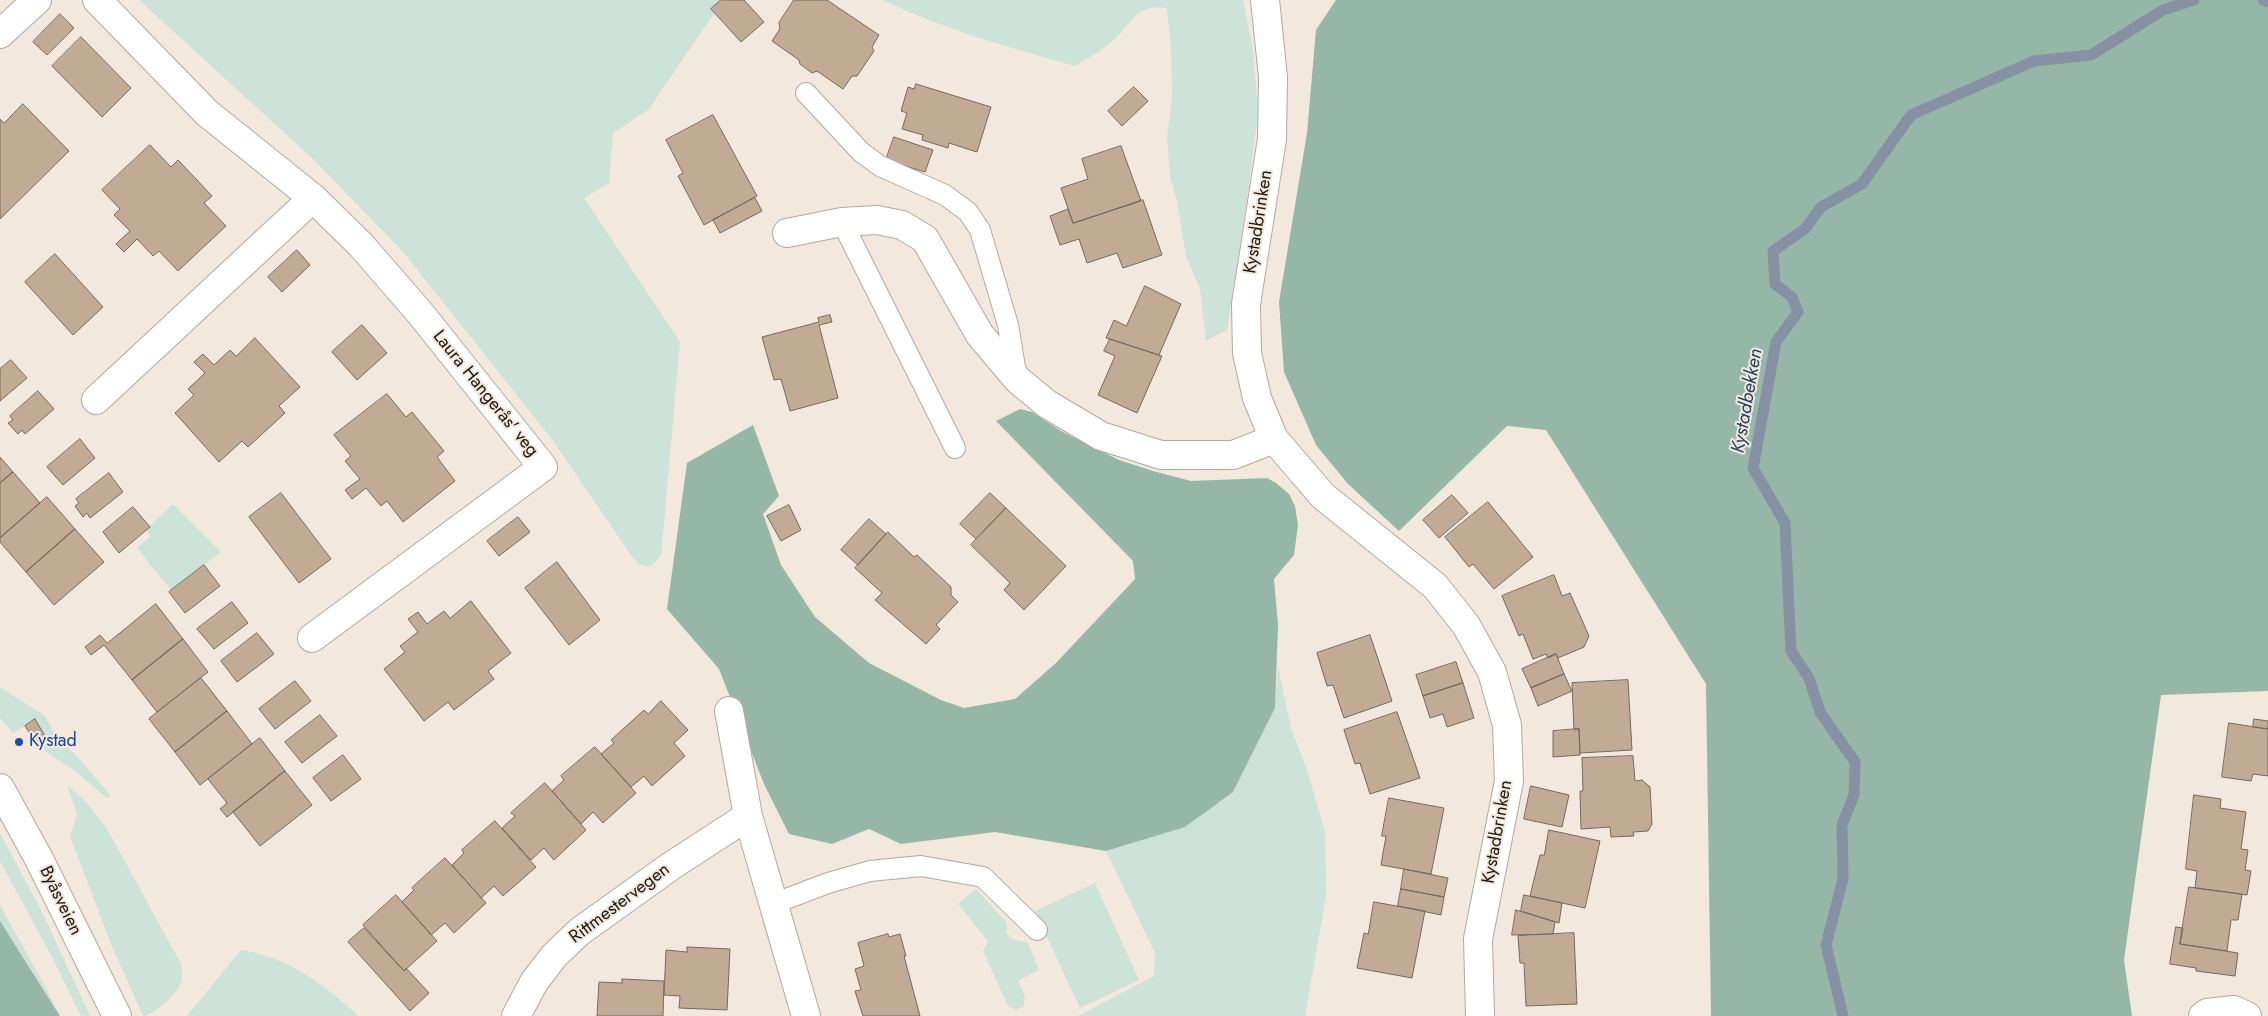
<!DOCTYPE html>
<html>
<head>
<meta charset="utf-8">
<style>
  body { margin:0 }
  canvas { display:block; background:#f3e8dd }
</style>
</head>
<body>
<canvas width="2268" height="1016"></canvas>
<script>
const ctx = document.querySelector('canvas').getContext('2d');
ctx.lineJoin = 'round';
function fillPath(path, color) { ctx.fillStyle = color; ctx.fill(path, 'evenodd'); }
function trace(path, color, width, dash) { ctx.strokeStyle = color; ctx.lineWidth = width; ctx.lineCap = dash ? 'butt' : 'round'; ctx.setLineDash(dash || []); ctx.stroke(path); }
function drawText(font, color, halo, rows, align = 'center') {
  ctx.font = font + ' Jost,sans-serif'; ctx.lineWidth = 4; ctx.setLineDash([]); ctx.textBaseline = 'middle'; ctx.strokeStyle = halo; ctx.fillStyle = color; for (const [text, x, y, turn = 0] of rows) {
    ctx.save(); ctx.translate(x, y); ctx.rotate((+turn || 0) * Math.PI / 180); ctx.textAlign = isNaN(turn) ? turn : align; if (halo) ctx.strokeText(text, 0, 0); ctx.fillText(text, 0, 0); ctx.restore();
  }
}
fillPath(new Path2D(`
  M139 0H723L649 109 613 133 609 183 584 198 680 342 662 546C661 558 658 563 647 567L639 564 633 558 551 438 404 253 313 159Z
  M883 0H1243L1253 49 1258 113 1249 186 1227 330 1206 341 1200 289 1186 256 1177 201 1170 177 1167 137 1172 97 1171 46 1167 8C1133 3 1131 28 1108 45 1098 53 1086 59 1075 66 1009 47 945 30 883 0Z
  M173 504 221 552 171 590 137 548 151 536 146 530Z
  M1278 666 1291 728 1308 773 1325 832 1326 896 1305 1016H1078L1154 976 1155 953 1106 851 1185 827 1233 792 1275 708Z
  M0 687 45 716 56 737 76 755 111 796 107 798 75 771 45 751 39 740 45 736 35 720 13 733 0 718Z
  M67 785 86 802 106 827 181 964C182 971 183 978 180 985 176 994 153 1016 143 1016L111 944 70 836 77 814Z
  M0 833 42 912 90 1016H81L53 959 0 861Z
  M1095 883 1139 980 1080 1008 1035 911Z
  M976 889 1007 923V933L1012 939 1028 943 1039 970 1018 981 1025 997 1024 1006 1016 1010 1008 1006 983 951 988 941 958 904Z
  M0 905 61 1016 0 921Z
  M241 950C287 957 325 984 358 1016H187Z`), '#cde2d8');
fillPath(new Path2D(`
  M1336 0H2268V691L2161 695 2124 960 2132 1016H1711L1706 684 1546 430 1507 426 1399 531 1348 484 1316 445 1284 372 1279 302 1307 133 1316 30Z
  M1020 409 1032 412 1061 431 1119 460 1153 471 1191 481 1267 478 1276 483 1289 494 1295 506 1298 525 1294 555 1274 579 1278 625 1275 708 1233 792 1185 827 1106 851 995 832 901 844 869 829 832 844 789 834 764 784 719 669 667 609 687 463 753 425 779 496 763 514 781 565 815 617 869 663 941 700 964 708 1015 699 1056 663 1135 579 1133 561 996 421Z
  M0 921 60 1016H0Z`), '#96b6a7');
trace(new Path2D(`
  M2263 0 2268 2
  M1843 1016 1826 945 1843 879 1842 825 1854 795 1855 762 1820 712 1809 678 1791 651 1785 523 1753 468 1776 342 1798 312 1792 297 1775 284 1773 251 1805 229 1821 207 1862 184 1911 115 2034 61 2091 55 2163 10 2194 0`), '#8692a3', 11);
const building = new Path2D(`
  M721 0H744L764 22 741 42 711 9Z
  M794 0H827L879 35 872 47 874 51 857 76H852L843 89 817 71 812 73 800 64 799 60 772 41 780 29 779 23Z
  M60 14 74 28 47 55 33 42Z
  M81 37 131 88 102 117 52 66Z
  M916 84 991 107 977 152 949 143 948 148 922 140 923 135 902 129 907 113 901 111 908 87 914 89Z
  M1134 87 1148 101 1122 126 1108 111Z
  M23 104 69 151 0 219V119L4 123Z
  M713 115 757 196 704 225 678 176 683 173 666 140Z
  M894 137 933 150 925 172 886 160Z
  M150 145 171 167 178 160 212 196 204 203 226 226 178 271 159 251 153 256 137 239 124 252 116 244 130 231 114 215 120 209 102 190Z
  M1121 146 1141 201 1073 223 1061 188 1088 179 1082 159Z
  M755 198 762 211 720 233 713 220Z
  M1143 200 1162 255 1123 268 1117 253 1087 263 1079 239 1060 245 1050 216 1068 209 1073 223Z
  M297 250 310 265 282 292 268 277Z
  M55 254 103 307 73 335 25 282Z
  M1145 286 1181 304 1159 355 1106 338 1114 320 1126 326Z
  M830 315 832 322 819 325 838 398 790 411 781 379 774 380 762 337 819 322 818 318Z
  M362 325 387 353 357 380 332 352Z
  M255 338 300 387 279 406 285 413 248 447 242 441 219 462 175 413 194 395 188 389 205 373 194 362 203 354 214 365 230 350 236 356Z
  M1110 339 1162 356 1137 413 1098 395 1115 356 1104 351Z
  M11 360 27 378 0 401V369Z
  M38 391 54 409 25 434 22 430 18 434 8 423 13 420 10 416Z
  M387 394 406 417 412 412 444 451 437 457 455 481 403 522 387 501 381 506 366 488 352 499 345 490 360 479 345 461 351 456 334 435Z
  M80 439 95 458 63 485 47 467Z
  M0 457 13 472 0 483Z
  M13 472 40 503 0 538V483Z
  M109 473 123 492 90 518 87 513 83 517 75 506 79 503 76 499Z
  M281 493 331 559 299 583 249 517Z
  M990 493 1006 508 976 539 960 524Z
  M1452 495 1468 513 1439 538 1423 520Z
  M47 497 75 529 26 572 0 542V538Z
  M1488 502 1533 557 1494 589 1473 564 1469 567 1445 537Z
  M789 505 801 530 781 541 767 516Z
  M133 507 150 527 119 553 103 532Z
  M1006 508 1066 566 1024 610 1004 590 1010 583 971 545Z
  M518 517 530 532 499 556 487 541Z
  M869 519 886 534 858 565 841 550Z
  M75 529 104 562 54 605 26 572Z
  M888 532 914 557 917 555 951 587V595L958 602 936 625 940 629 926 644 875 600 882 593 855 568Z
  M557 562 600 620 569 645 525 588Z
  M204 565 220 586 185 613 169 592Z
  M1554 575 1562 596 1570 593 1589 636 1584 647 1558 658 1556 654 1548 658 1546 654 1533 659 1523 634 1519 636 1502 596Z
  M471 601 511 653 488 671 494 679 454 710 448 702 424 721 384 669 405 652 400 646 418 632 408 619 418 612 427 624 444 611 450 618Z
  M232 602 248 623 214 649 197 629Z
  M156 604 183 639 132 680 104 645 91 655 85 647 100 635 107 643Z
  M257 633 274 654 237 682 221 661Z
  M1370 635 1392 701 1344 718 1333 685 1327 686 1317 653Z
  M183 639 208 672 157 712 132 680Z
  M1556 654 1564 674 1531 688 1522 669Z
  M1456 662 1463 683 1423 696 1416 675Z
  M1564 674 1572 691 1538 706 1531 688Z
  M201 678 227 711 175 752 149 719Z
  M1628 680 1632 750 1580 753 1579 729 1574 730 1572 683Z
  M295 681 311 701 275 729 259 709Z
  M1463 683 1474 718 1447 727 1443 714 1430 718 1423 696Z
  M661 701 688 730 674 743 685 756 652 786 644 776 631 787 601 754 614 743 611 740 644 710 648 714Z
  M227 711 252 744 200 785 175 752Z
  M1397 712 1420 778 1370 794 1360 763 1355 764 1344 730Z
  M320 715 337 736 302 763 285 742Z
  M35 719 45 736 35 742 25 726Z
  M2254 719 2268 721V729L2253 727Z
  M2229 723 2268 729V776L2253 774 2251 781 2222 777Z
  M1579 729 1580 755 1553 757V731Z
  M260 738 285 771 227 817 220 809 227 803 208 779Z
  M595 747 636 793 603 823 593 812 581 824 552 791 564 780 561 776Z
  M343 755 361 779 331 801 313 778Z
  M1633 756 1635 781 1642 780 1650 787 1652 824 1648 831 1633 832 1634 836 1611 837 1610 827 1581 829 1580 791H1583L1582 758Z
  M285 771 312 805 260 846 233 812Z
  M545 783 586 830 554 860 544 848 531 860 502 828 515 816 511 813Z
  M1531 786 1569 795 1562 827 1524 819Z
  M2194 795 2221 799 2220 808 2246 812 2241 849 2248 850 2245 870 2251 871 2247 895 2195 888 2197 871 2186 869Z
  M1389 798 1444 808 1431 874 1381 865 1386 836H1382Z
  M495 821 536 867 503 896 494 886 481 898 452 865 464 853 462 850Z
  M1549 830 1600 841 1585 908 1530 896 1540 855H1544Z
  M445 858 486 903 454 933 445 923 431 935 402 902 414 890 412 888Z
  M1404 869 1448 878 1444 897 1401 889Z
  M2189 887 2242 894 2238 920H2231L2227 951 2180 944Z
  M1401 889 1444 897 1441 915 1398 906Z
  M396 895 437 941 404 971 363 925Z
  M1524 895 1562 903 1559 923 1521 911Z
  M1374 902 1425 911 1412 978 1357 968 1364 933 1368 934Z
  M1516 910 1555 922 1553 934 1512 935Z
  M2176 927 2183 928 2180 944 2238 953 2235 976 2196 971V968L2170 964Z
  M364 928 404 971 406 968 429 993 410 1011 348 942Z
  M1574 933 1577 1004 1526 1006 1524 963H1520L1518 936Z
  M888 934 889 937 900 934 906 956H904L920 1016H863L855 991 861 990 855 969 864 966 858 943Z
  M687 947 730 949 727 1010 679 1008 680 996 664 995 666 950 687 952Z
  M622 979 664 981 663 1016H597L599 982 622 983Z`);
fillPath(building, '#c2ab95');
trace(building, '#736960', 1);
const service = new Path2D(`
  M806 93 861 152 880 166 945 195 968 212 980 230 1008 325 1017 379
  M842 222 955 448
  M773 904 828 883 870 871 921 866 983 877 1037 930`);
const minor = new Path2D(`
  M97 0 207 113 313 198 361 245 420 313 543 467 312 638
  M1265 0 1273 77 1272 139 1246 304 1247 353 1257 398 1274 439 1323 496 1435 586 1466 625 1492 672 1507 725 1509 781 1478 939 1480 1016
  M0 34 37 0
  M787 233 842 222 877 220 902 225 925 239 980 335 1018 380 1047 404 1101 436 1161 455H1233L1274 439
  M96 400 313 198
  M729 711 748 816 806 1016
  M516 1016 534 982 554 956 579 932 671 866 748 816
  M2203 1016 2207 1013 2234 1010 2247 1016`);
const secondary = new Path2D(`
  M0 788 39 859 117 1016`);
trace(service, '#b3a89d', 22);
trace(minor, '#b3a89d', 30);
trace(secondary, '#b3a89d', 30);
trace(service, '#fff', 20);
trace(minor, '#fff', 28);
trace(secondary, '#fff', 28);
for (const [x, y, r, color] of [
  [19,742,5,"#1a4fb4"]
]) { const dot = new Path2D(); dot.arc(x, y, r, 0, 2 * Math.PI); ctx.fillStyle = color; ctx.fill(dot); trace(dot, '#f3e8dd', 2); }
drawText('18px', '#1c1814', '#f3e8dd', [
  ["Kystadbrinken",1259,222,-81],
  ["Laura Hangerås' veg",485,394,51],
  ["Kystadbrinken",1498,832,-80],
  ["Byåsveien",60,901,64],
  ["Rittmestervegen",620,904,-37]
]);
drawText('18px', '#164399', '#f3e8dd', [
  ["Kystad",29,742]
], 'left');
drawText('italic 19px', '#214164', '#f3e8dd', [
  ["Kystadbekken",1748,401,-80]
]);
</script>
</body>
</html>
